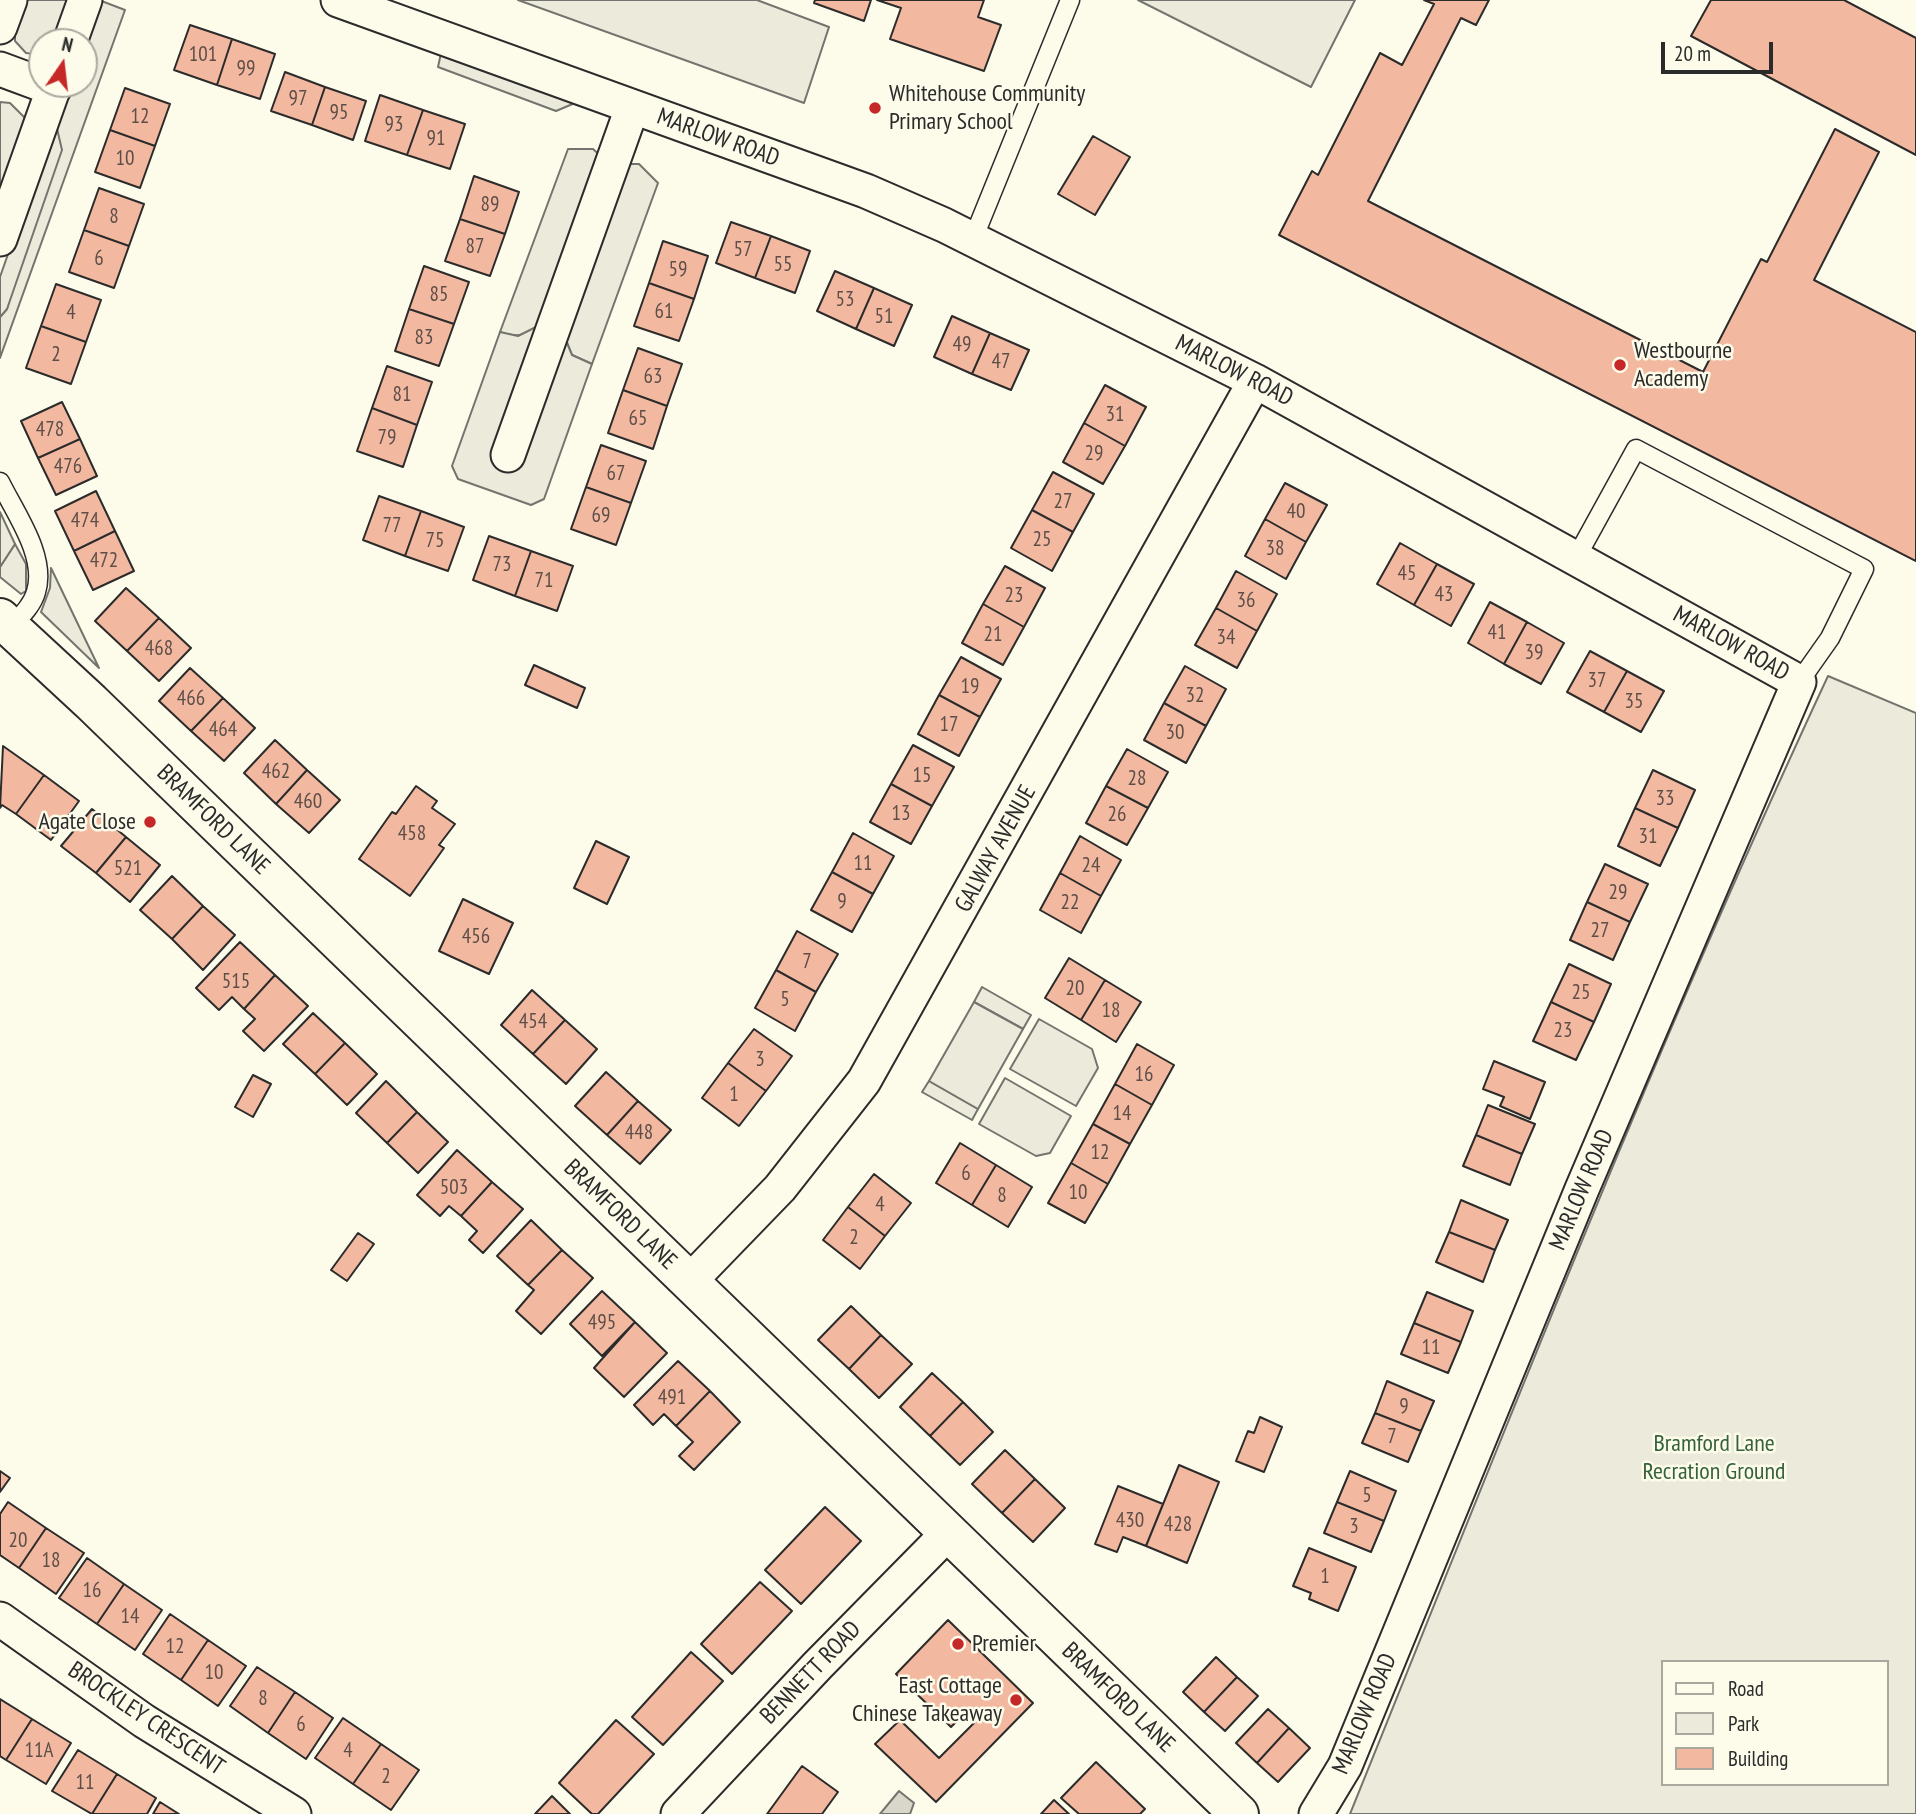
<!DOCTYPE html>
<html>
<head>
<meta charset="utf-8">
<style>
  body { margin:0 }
  #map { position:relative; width:1916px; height:1814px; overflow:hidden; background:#fdfbea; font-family:"PT Sans Narrow",sans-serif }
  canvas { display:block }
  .legend { position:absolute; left:1661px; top:1660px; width:228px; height:126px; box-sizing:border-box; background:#fdfbea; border:2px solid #a9a89e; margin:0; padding:9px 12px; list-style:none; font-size:21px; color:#2b2b2b }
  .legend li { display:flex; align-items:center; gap:14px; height:35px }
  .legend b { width:35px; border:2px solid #a9a89e }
  .north { position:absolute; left:28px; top:28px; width:70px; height:70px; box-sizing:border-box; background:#fdfbea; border:2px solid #a9a89e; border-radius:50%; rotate:14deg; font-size:19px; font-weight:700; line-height:28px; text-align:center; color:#2b2b2b }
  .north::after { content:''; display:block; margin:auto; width:24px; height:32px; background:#c62828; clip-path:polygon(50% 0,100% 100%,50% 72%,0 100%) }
  .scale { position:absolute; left:1661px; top:42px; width:112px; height:32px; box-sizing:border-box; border:4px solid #2b2b2b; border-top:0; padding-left:9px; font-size:21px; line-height:24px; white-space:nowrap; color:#2b2b2b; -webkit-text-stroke:5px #fdfbea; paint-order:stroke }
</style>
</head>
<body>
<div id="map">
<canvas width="1916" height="1814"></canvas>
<ul class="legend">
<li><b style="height:9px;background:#fdfbea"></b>Road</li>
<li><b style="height:19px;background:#ecebdb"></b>Park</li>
<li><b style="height:19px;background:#f2b8a0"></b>Building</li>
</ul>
<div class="north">N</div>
<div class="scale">20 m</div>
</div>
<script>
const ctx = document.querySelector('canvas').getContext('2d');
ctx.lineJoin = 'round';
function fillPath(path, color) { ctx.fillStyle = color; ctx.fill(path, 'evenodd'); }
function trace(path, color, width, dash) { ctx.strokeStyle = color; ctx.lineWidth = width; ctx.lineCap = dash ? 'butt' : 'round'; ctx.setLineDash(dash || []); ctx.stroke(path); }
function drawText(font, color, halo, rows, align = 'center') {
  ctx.font = font + ' "PT Sans Narrow",sans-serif'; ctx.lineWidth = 5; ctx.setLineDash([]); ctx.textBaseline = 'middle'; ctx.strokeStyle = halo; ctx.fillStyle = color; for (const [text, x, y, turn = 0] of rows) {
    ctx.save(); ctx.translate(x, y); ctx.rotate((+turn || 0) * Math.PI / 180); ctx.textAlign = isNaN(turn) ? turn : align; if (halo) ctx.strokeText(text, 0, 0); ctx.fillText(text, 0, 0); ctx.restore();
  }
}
const green = new Path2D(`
  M25 0H71L56 42H42V55L26 53 15 41V27Z
  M99 0 125 10 0 358V317L7 309 55 120 68 84H84V42Z
  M0 102 10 103 26 119 0 201Z
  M568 149H593L603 158 536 327C524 337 514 337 500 332Z
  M623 164H639L658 183 592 364 572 355 565 338Z
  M15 544 26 564V591L21 594 0 577V567Z
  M51 568 99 668 41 612 50 588Z
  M1828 676 1916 713V1814H1350C1504 1433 1654 1049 1828 676ZM1662 1662H1886V1784H1662Z
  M982 987 1031 1015 1023 1029 974 1002Z
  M1039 1019 1092 1049 1098 1068 1076 1106 1010 1069Z
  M1005 1078 1071 1116 1050 1153 1036 1156 979 1124Z
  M929 1081 978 1109 972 1120 922 1092Z`);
fillPath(green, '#ecebdb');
trace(green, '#74746e', 2);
const parking = new Path2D(`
  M518 0H757L829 27 804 103Z
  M1138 0H1355L1311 87Z
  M441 53 575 103 556 111 438 67Z
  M55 120 62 150 7 309 0 317V277Z
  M536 327 565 338 572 355 592 364 544 499 531 505 458 479 452 466 500 332 518 336Z
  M0 512 15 544 0 567Z
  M974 1002 1023 1029 978 1109 929 1081Z`);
fillPath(parking, '#eceadb');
trace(parking, '#74746e', 2);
const water = new Path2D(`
  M899 1791 914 1803 910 1814H880Z`);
fillPath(water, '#d8d7c9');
trace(water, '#74746e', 2);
const building = new Path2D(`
  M815 0H871L864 21 814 3Z
  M877 0H984L978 17 1001 25 984 71 890 39 901 8Z
  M1424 0H1489L1476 25 1461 18 1368 201 1703 372 1761 259 1767 262 1835 129 1879 152 1814 280 1916 332V561L1279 235 1312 171 1318 175 1380 53 1402 65 1434 4Z
  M1711 0H1844L1916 38V155L1691 36Z
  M190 25 232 39 217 85 174 70Z
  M232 39 275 54 260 99 217 85Z
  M285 72 325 87 312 125 271 111Z
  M325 87 366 101 353 140 312 125Z
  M125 88 170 104 155 146 110 130Z
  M380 95 423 110 407 155 365 141Z
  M423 110 465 124 450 169 407 155Z
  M110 130 155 146 140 188 95 172Z
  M1093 136 1130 157 1095 215 1058 194Z
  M474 176 519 192 505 234 460 219Z
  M99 188 144 204 129 246 84 230Z
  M460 219 505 234 490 276 445 261Z
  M731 222 771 236 755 278 716 263Z
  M84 230 129 246 114 288 69 272Z
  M771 236 810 251 795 293 755 278Z
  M663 241 708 256 694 299 649 283Z
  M424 266 469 282 454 324 409 309Z
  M835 271 874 288 856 329 817 311Z
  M649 283 694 299 679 341 634 326Z
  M56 284 101 300 86 342 41 326Z
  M874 288 912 305 894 346 856 329Z
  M409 309 454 324 439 366 395 351Z
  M952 316 990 333 972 374 934 357Z
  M41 326 86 342 71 384 26 368Z
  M990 333 1029 350 1011 390 972 374Z
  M638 348 682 364 667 406 623 390Z
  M387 366 432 382 417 425 372 408Z
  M1105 385 1146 407 1125 446 1084 423Z
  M623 390 667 406 653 449 608 433Z
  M62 402 80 439 38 458 21 421Z
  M372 408 417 425 403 467 357 451Z
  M1084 423 1125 446 1103 484 1063 462Z
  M80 439 97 476 56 495 38 458Z
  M601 445 646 461 631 503 586 487Z
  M1053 472 1094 494 1073 532 1032 510Z
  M1285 483 1327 505 1306 542 1265 519Z
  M586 487 631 503 616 545 571 529Z
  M96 491 115 531 74 551 55 511Z
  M379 496 421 511 405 556 363 540Z
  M1032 510 1073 532 1052 571 1011 548Z
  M421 511 464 527 448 571 405 556Z
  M1265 519 1306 542 1286 579 1245 556Z
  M115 531 134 571 93 590 74 551Z
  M489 536 531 551 515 596 473 580Z
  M1400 543 1437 564 1414 605 1377 584Z
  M531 551 573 566 557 611 515 596Z
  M1437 564 1474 584 1451 626 1414 605Z
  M1005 566 1045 588 1024 627 983 604Z
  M1236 571 1277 594 1257 631 1216 608Z
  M126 588 159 618 127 651 95 621Z
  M1490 602 1527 622 1504 664 1468 643Z
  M983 604 1024 627 1003 665 962 643Z
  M1216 608 1257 631 1237 668 1195 645Z
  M159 618 191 648 159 681 127 651Z
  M1527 622 1564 643 1541 684 1504 664Z
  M1590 651 1627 671 1604 712 1567 692Z
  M961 657 1001 679 980 717 939 695Z
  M534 665 585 688 577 708 525 685Z
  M1185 666 1226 689 1206 726 1164 703Z
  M190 668 223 698 191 731 159 701Z
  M1627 671 1664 691 1641 732 1604 712Z
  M939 695 980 717 959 756 918 734Z
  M223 698 255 728 224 761 191 731Z
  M1164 703 1206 726 1186 763 1144 740Z
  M275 740 307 770 276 804 244 773Z
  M913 745 954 767 932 806 891 784Z
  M3 746 44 775 16 814 2 805 0 808Z
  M1127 749 1168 772 1148 808 1106 786Z
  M307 770 340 800 309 833 276 804Z
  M1653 770 1695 790 1678 828 1635 808Z
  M44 775 79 801 51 840 16 814Z
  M891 784 932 806 911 844 870 822Z
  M416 786 437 801 432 808 455 824 439 845 444 848 410 896 359 859 392 812 396 814Z
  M1106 786 1148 808 1127 845 1086 823Z
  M1635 808 1678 828 1660 866 1618 846Z
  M92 809 126 837 96 873 61 846Z
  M853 833 894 856 873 894 832 872Z
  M1080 836 1121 860 1101 896 1060 873Z
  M126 837 160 865 130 902 96 873Z
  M596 841 629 857 607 904 574 888Z
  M1605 864 1648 884 1630 922 1587 902Z
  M832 872 873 894 852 932 811 910Z
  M1060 873 1101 896 1081 933 1040 910Z
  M172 876 203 906 172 939 140 910Z
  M463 899 513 923 489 974 439 951Z
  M1587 902 1630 922 1613 960 1570 940Z
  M203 906 235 935 203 970 172 939Z
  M797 931 838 954 816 992 776 970Z
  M240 942 275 975 244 1009 232 997 219 1010 196 988Z
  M1069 958 1105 980 1081 1020 1045 998Z
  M1569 964 1611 984 1594 1022 1551 1002Z
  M776 970 816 992 795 1031 755 1008Z
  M275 975 308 1006 264 1051 243 1031 255 1019 244 1009Z
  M1105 980 1141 1002 1116 1042 1081 1020Z
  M532 990 565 1020 533 1054 501 1025Z
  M1551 1002 1594 1022 1576 1060 1533 1041Z
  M313 1013 345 1043 315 1074 283 1044Z
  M565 1020 597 1049 566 1084 533 1054Z
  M754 1029 792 1056 766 1091 728 1063Z
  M345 1043 377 1074 347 1105 315 1074Z
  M1137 1044 1174 1065 1152 1105 1115 1084Z
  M1494 1061 1545 1082 1530 1119 1500 1106 1504 1097 1483 1089Z
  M728 1063 766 1091 739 1126 702 1098Z
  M606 1072 638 1101 607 1135 575 1106Z
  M253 1075 271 1084 253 1117 235 1107Z
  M386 1081 417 1112 387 1143 356 1113Z
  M1115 1084 1152 1105 1130 1144 1093 1124Z
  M638 1101 671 1130 640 1164 607 1135Z
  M1488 1105 1535 1124 1522 1154 1476 1135Z
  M417 1112 448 1142 418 1173 387 1143Z
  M1093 1124 1130 1144 1108 1184 1071 1163Z
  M1476 1135 1522 1154 1510 1185 1463 1166Z
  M960 1143 996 1165 972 1205 936 1183Z
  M457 1150 492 1182 461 1216 449 1206 440 1216 417 1195Z
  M1071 1163 1108 1184 1085 1223 1048 1203Z
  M996 1165 1032 1187 1008 1227 972 1205Z
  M874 1174 911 1203 885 1236 848 1207Z
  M492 1182 523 1209 483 1253 469 1240 477 1231 461 1216Z
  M1461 1200 1508 1220 1495 1250 1449 1232Z
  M848 1207 885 1236 860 1269 823 1240Z
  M531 1220 562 1250 528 1285 497 1256Z
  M1449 1232 1495 1250 1483 1282 1436 1262Z
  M358 1233 374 1244 347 1281 331 1270Z
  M562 1250 593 1278 541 1334 516 1311 534 1290 528 1285Z
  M602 1291 635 1322 602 1356 570 1324Z
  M1427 1292 1473 1311 1461 1342 1414 1323Z
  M851 1306 881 1335 849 1369 818 1340Z
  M635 1322 667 1353 624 1397 594 1368Z
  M1414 1323 1461 1342 1448 1373 1401 1354Z
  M881 1335 912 1364 879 1398 849 1369Z
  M678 1361 710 1391 676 1426 664 1414 653 1425 634 1405Z
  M932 1373 963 1402 930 1436 900 1407Z
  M1387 1381 1434 1401 1421 1431 1375 1413Z
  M710 1391 740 1422 694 1470 679 1456 693 1442 676 1426Z
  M963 1402 993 1432 960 1465 930 1436Z
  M1375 1413 1421 1431 1408 1462 1362 1443Z
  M1260 1417 1282 1427 1264 1472 1236 1461 1248 1431 1254 1433Z
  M1005 1450 1035 1479 1002 1513 972 1484Z
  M1179 1465 1219 1482 1187 1563 1146 1546Z
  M0 1471 10 1478 0 1492Z
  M1350 1471 1396 1491 1384 1521 1337 1502Z
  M1035 1479 1065 1508 1033 1542 1002 1513Z
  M1118 1486 1163 1504 1146 1546 1123 1537 1117 1552 1095 1544Z
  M8 1502 46 1528 19 1568 0 1555V1514Z
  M1337 1502 1384 1521 1371 1552 1324 1533Z
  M825 1507 861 1541 801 1604 765 1570Z
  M46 1528 84 1553 56 1594 19 1568Z
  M1309 1548 1356 1567 1338 1611 1309 1599 1311 1593 1293 1586Z
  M87 1558 124 1584 97 1624 59 1598Z
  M760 1582 792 1611 732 1674 701 1644Z
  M124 1584 162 1610 135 1650 97 1624Z
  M170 1614 208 1640 181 1680 143 1654Z
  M948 1620 1033 1703 936 1802 875 1744 900 1720 939 1758 974 1723 965 1713 951 1727 896 1674Z
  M208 1640 246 1666 218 1706 181 1680Z
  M691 1652 723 1681 663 1745 632 1717Z
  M1216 1657 1237 1677 1204 1712 1183 1692Z
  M257 1667 295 1692 268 1733 230 1706Z
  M1237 1677 1258 1696 1225 1731 1204 1712Z
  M295 1692 333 1718 306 1759 268 1733Z
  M0 1699 32 1719 6 1760 0 1756Z
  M1268 1709 1289 1728 1257 1763 1236 1743Z
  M343 1718 381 1744 353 1784 315 1758Z
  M32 1719 71 1743 46 1784 6 1760Z
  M616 1720 654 1754 598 1814H592L559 1783Z
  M1289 1728 1310 1748 1278 1782 1257 1763Z
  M381 1744 419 1770 391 1810 353 1784Z
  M78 1750 117 1774 92 1814 52 1791Z
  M1096 1762 1145 1809 1140 1814H1079L1061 1798Z
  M802 1766 838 1792 822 1814H767Z
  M117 1774 156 1798 147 1814H92Z
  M552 1796 570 1814H535Z
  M1054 1800 1069 1814H1041Z
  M160 1802 179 1814H153Z`);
fillPath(building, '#f2b8a0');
trace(building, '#2b2b2b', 2);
const lane = new Path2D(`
  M973 239 1070 0
  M0 482C15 513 47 556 36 592 32 606 20 617 11 627
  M1576 558 1636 449 1864 569 1830 638 1799 682`);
const street = new Path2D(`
  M338 0 866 191 944 225 1255 381 1799 682 1582 1189 1345 1766 1316 1814
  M0 27 10 0
  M70 42 85 0
  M0 69 54 89
  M0 239 55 84
  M508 455 632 108
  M689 1282 780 1188 864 1081 1255 381
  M0 1619 144 1721 294 1814
  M678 1814 818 1665 947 1534`);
const secondary = new Path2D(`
  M0 618 91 702 1239 1814`);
trace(lane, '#2b2b2b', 21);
trace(street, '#2b2b2b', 37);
trace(secondary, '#2b2b2b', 42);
trace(lane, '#fdfbea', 18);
trace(street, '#fdfbea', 33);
trace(secondary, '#fdfbea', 38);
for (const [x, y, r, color] of [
  [875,108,7,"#c62828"],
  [1620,365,7,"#c62828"],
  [150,822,7,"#c62828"],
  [958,1644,7,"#c62828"],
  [1016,1700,7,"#c62828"]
]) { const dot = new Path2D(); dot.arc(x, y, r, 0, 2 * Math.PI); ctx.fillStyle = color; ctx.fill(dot); trace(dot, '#fdfbea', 2.5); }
drawText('21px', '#5d4e48', null, [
  ["101",203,55],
  ["99",246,69],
  ["97",298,99],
  ["95",339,113],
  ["12",140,117],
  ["93",394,125],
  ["91",436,139],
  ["10",125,159],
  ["89",490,205],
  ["8",114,217],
  ["87",475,247],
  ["57",743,250],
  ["6",99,259],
  ["55",783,265],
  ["59",678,270],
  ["85",439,295],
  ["53",845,300],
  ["61",664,312],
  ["4",71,313],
  ["51",884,317],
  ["83",424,338],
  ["49",962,345],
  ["2",56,355],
  ["47",1001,362],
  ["63",653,377],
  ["81",402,395],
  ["31",1115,415],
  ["65",638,419],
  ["478",50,430],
  ["79",387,438],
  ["29",1094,454],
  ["476",68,467],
  ["67",616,474],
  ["27",1063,502],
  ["40",1296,512],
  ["69",601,516],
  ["474",85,521],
  ["77",392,526],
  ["25",1042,540],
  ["75",435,541],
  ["38",1275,549],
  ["472",104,561],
  ["73",502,565],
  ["45",1407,574],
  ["71",544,581],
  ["43",1444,595],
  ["23",1014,596],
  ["36",1246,601],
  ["41",1497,633],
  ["21",993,635],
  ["34",1226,638],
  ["468",159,649],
  ["39",1534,653],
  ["37",1597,681],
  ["19",970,687],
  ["32",1195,696],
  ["466",191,699],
  ["35",1634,702],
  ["17",949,725],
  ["464",223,730],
  ["30",1175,733],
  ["462",276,772],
  ["15",922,776],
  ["28",1137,779],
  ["33",1665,799],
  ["460",308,802],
  ["13",901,814],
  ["26",1117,815],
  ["458",412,834],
  ["31",1648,837],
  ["11",863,864],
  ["24",1091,866],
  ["521",128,869],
  ["29",1618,893],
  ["9",842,902],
  ["22",1070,903],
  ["27",1600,931],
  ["456",476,937],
  ["7",807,962],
  ["515",236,982],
  ["20",1075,989],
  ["25",1581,993],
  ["5",785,1000],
  ["18",1111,1011],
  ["454",533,1022],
  ["23",1563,1031],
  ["3",760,1060],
  ["16",1144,1075],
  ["1",734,1095],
  ["14",1122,1114],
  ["448",639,1133],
  ["12",1100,1153],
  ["6",966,1174],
  ["503",454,1188],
  ["10",1078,1193],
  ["8",1002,1196],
  ["4",880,1205],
  ["2",854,1238],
  ["495",602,1323],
  ["11",1431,1348],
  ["491",672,1398],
  ["9",1404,1407],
  ["7",1392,1437],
  ["5",1367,1496],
  ["430",1130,1521],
  ["428",1178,1525],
  ["3",1354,1527],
  ["20",18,1541],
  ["18",51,1561],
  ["1",1325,1577],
  ["16",92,1591],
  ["14",130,1617],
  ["12",175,1647],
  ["10",214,1673],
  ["8",263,1699],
  ["6",301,1725],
  ["11A",39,1751],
  ["4",348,1751],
  ["2",386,1777],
  ["11",85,1783]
]);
drawText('24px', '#2b2b2b', '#fdfbea', [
  ["Whitehouse Community",889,94],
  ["Primary School",889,122],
  ["Westbourne",1634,351],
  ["Academy",1634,379],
  ["Agate Close",136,822,"right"],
  ["Premier",972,1644],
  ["East Cottage",1002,1686,"right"],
  ["Chinese Takeaway",1002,1714,"right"]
], 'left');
drawText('24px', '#2b2b2b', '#fdfbea', [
  ["MARLOW ROAD",718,138,20],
  ["MARLOW ROAD",1234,371,27],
  ["MARLOW ROAD",1731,644,29],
  ["BRAMFORD LANE",213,820,44],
  ["GALWAY AVENUE",996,849,-61],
  ["MARLOW ROAD",1582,1190,-67],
  ["BRAMFORD LANE",620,1215,44],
  ["BENNETT ROAD",811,1673,-46],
  ["BRAMFORD LANE",1118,1698,44],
  ["MARLOW ROAD",1365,1714,-67],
  ["BROCKLEY CRESCENT",146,1719,34]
]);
drawText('24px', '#34623c', '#fdfbea', [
  ["Bramford Lane",1714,1444],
  ["Recration Ground",1714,1472]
]);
</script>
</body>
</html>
